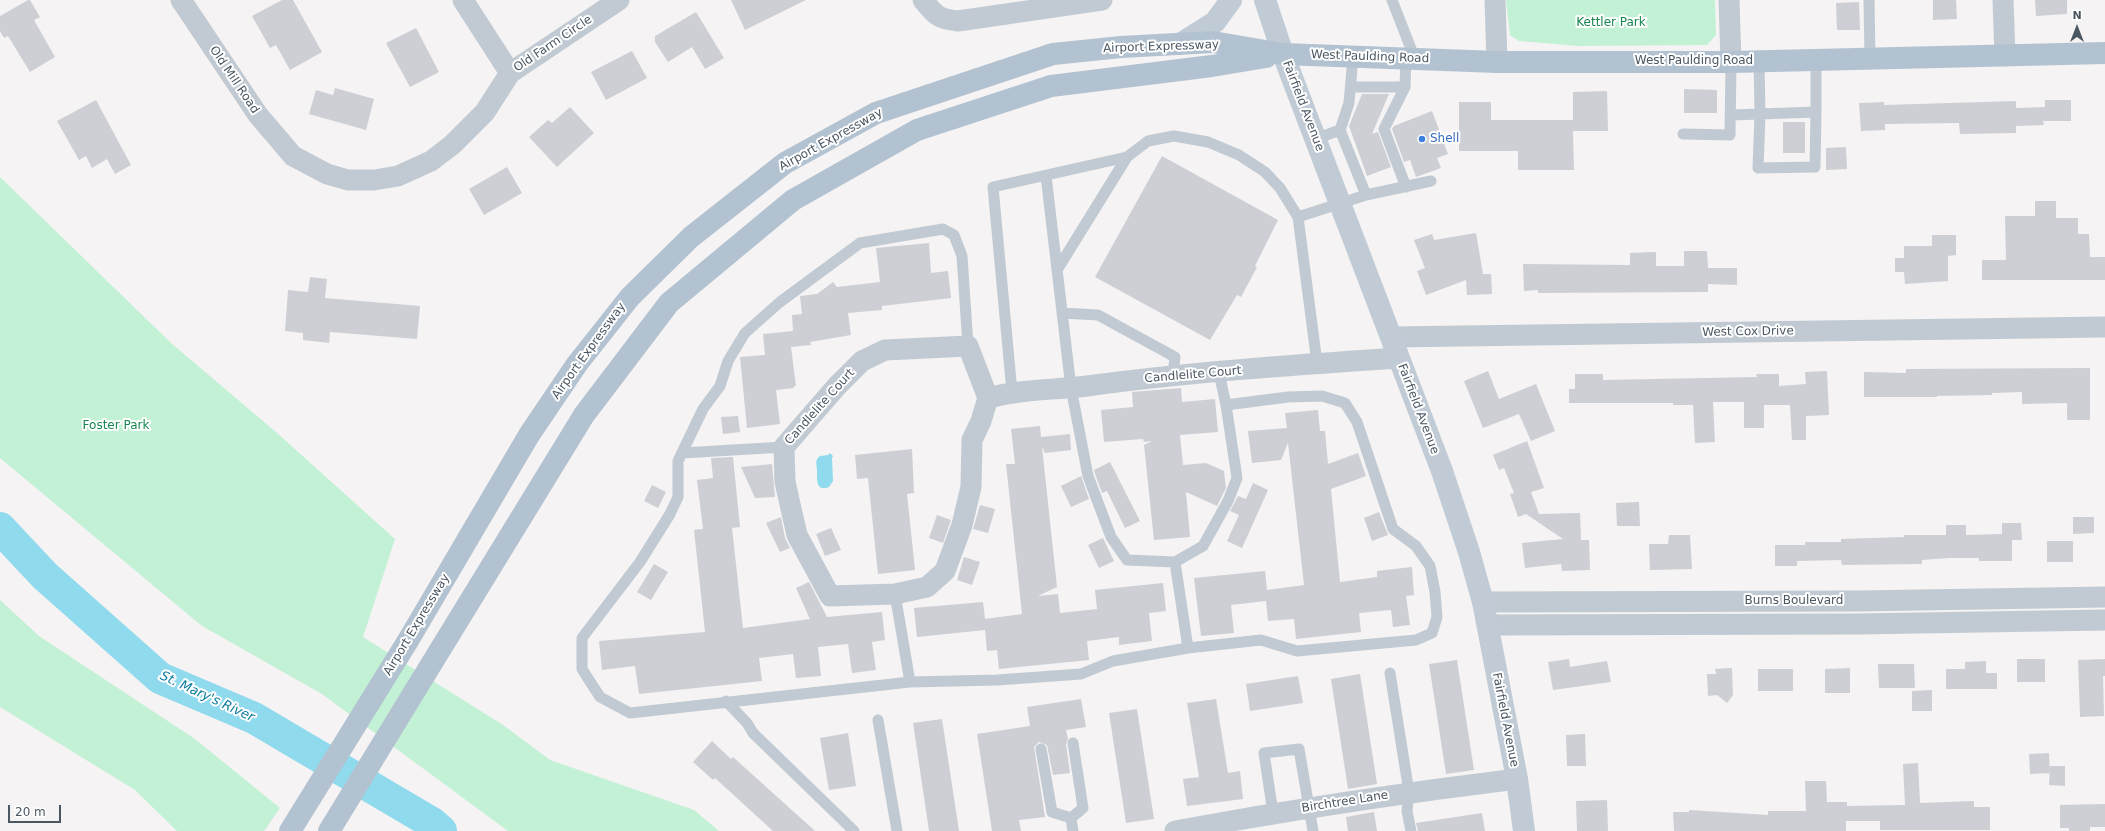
<!DOCTYPE html>
<html>
<head>
<meta charset="utf-8">
<style>
  body { margin:0 }
  #map { position:relative; width:2105px; height:831px; overflow:hidden; background:#f5f3f3; font-family:"DejaVu Sans",sans-serif }
  canvas { display:block }
  .north { position:absolute; left:2057px; top:8px; width:40px; height:40px; -webkit-text-stroke:3px #fff; paint-order:stroke; rotate:0deg; font-size:11px; font-weight:700; line-height:16px; text-align:center; color:#4a5661 }
  .north::after { content:''; display:block; margin:auto; width:14px; height:18px; background:#4a5661; clip-path:polygon(50% 0,100% 100%,50% 72%,0 100%) }
  .scale { position:absolute; left:8px; top:805px; width:53px; height:18px; box-sizing:border-box; border:2px solid #4a5661; border-top:0; padding-left:5px; font-size:12px; line-height:14px; white-space:nowrap; color:#4a5661; -webkit-text-stroke:3px #fff; paint-order:stroke }
</style>
</head>
<body>
<div id="map">
<canvas width="2105" height="831"></canvas>
<div class="north">N</div>
<div class="scale">20 m</div>
</div>
<script>
const ctx = document.querySelector('canvas').getContext('2d');
ctx.lineJoin = 'round';
function fillPath(path, color) { ctx.fillStyle = color; ctx.fill(path, 'evenodd'); }
function trace(path, color, width, dash) { ctx.strokeStyle = color; ctx.lineWidth = width; ctx.lineCap = dash ? 'butt' : 'round'; ctx.setLineDash(dash || []); ctx.stroke(path); }
function drawText(font, color, halo, rows, align = 'center') {
  ctx.font = font + ' "DejaVu Sans",sans-serif'; ctx.lineWidth = 4; ctx.setLineDash([]); ctx.textBaseline = 'middle'; ctx.strokeStyle = halo; ctx.fillStyle = color; for (const [text, x, y, turn = 0] of rows) {
    ctx.save(); ctx.translate(x, y); ctx.rotate((+turn || 0) * Math.PI / 180); ctx.textAlign = isNaN(turn) ? turn : align; if (halo) ctx.strokeText(text, 0, 0); ctx.fillText(text, 0, 0); ctx.restore();
  }
}
fillPath(new Path2D(`
  M1506 0H1715L1716 35 1707 45 1578 46 1519 41 1510 35Z
  M0 177 171 343 277 433 395 539 363 637 503 725 550 760 694 810 719 831H508L322 694 202 626 0 458Z
  M0 600 39 636 195 739 280 808 264 831H177L135 790 0 707Z`), '#c3f1d5');
fillPath(new Path2D(`
  M830 453 833 456 832 458 833 481 829 487C816 492 817 480 817 471 817 464 814 461 820 456L828 455Z`), '#90daee');
trace(new Path2D(`
  M0 528 45 576 160 678 254 718 432 823 441 831`), '#90daee', 32);
fillPath(new Path2D(`
  M28 0H30L40 17 34 20 55 57 30 72 8 36 4 38 0 31V16Z
  M282 0H293L322 52 290 70 276 45 270 48 252 16Z
  M731 0H806L745 30Z
  M1933 0H1956L1957 19 1933 20Z
  M2035 0H2067V14L2036 16Z
  M1859 2 1860 30H1837L1836 3Z
  M696 12 724 58 705 69 692 47 668 62 655 42V36Z
  M416 28 439 72 410 87 386 43Z
  M632 51 647 78 606 100 591 72Z
  M335 88 374 99 366 130 309 114 316 90 333 95Z
  M1684 89 1717 90V113H1684Z
  M1607 91 1608 131H1573L1574 170H1518V151H1459V102H1491V120H1573V92Z
  M1362 94H1389L1372 134 1378 132 1391 167 1367 176 1349 126Z
  M96 100 131 165 115 174 107 159 92 168 86 156 79 160 57 121Z
  M2045 100H2071V121H2043L2044 125 2016 126V133L1960 134 1959 123 1885 124V130L1861 131 1859 103 1884 102V105L2016 101V108L2045 107Z
  M570 107 594 133 557 167 529 137 548 120 552 123Z
  M1432 111 1448 154 1437 158 1441 168 1416 177 1410 160 1404 162 1392 129 1394 126Z
  M1783 122H1805V153H1783Z
  M1846 147 1847 169 1826 170V148Z
  M1162 156 1278 220 1255 266 1257 267 1241 297 1237 295 1210 340 1095 277Z
  M507 167 522 193 484 215 469 189Z
  M2035 201H2056V218H2078V234H2089L2090 257H2105V280H1982V260H2006L2005 216H2035Z
  M1476 233 1483 274H1491L1492 294 1467 295 1466 280 1426 295 1417 271 1425 268 1414 240 1432 234 1434 240Z
  M1932 235H1956V255L1948 256V281L1905 284 1904 272H1895V258H1904V246H1932Z
  M929 243 931 273 948 271 951 298 882 306V310L848 313 851 335 810 342 811 345 791 347 796 386H794V388L776 390 780 424 747 428 740 357 765 355 763 334 793 331 792 315 802 314 800 296 817 294 833 282 837 287 880 282 876 248Z
  M1684 251H1707L1708 268H1737V285L1708 284V292L1538 293V290L1524 291 1523 264 1630 265V253L1656 252V266H1684Z
  M310 277 327 279 325 298 420 306 417 339 330 332 329 343 303 340V333L285 331 288 290 308 292Z
  M2090 368V420H2067V403L2022 404V392L1992 393V395L1937 396V397H1864V372L1906 373V369Z
  M1488 371 1499 399 1536 384 1555 431 1531 441 1519 414 1483 428 1464 381Z
  M1827 371 1829 415 1806 416V440H1792L1790 405H1764V428H1744V402H1713L1715 442 1695 443 1693 405H1673V403H1569V389H1575V374H1603V380L1757 377 1756 374H1779V386L1806 384 1805 372Z
  M1181 388 1182 402 1215 399 1218 432 1180 435 1183 465 1206 463 1224 471 1226 488 1217 506 1186 492 1190 537 1154 540 1144 445 1152 441 1144 442 1143 439 1104 442 1101 410 1133 407 1132 392Z
  M1318 410 1320 431H1325L1328 464 1358 453 1366 476 1331 489 1340 582 1377 577V571L1412 567 1414 595 1406 596 1410 625 1393 627 1391 610 1359 613 1361 632 1296 639 1294 619 1268 621 1266 601 1231 605 1234 633 1201 636 1194 578 1265 571 1267 590 1304 585 1288 443 1281 460 1252 463 1248 431 1287 428 1285 413Z
  M738 416 740 432 723 434 721 417Z
  M1040 426 1041 437 1070 434 1071 450 1045 453 1042 447 1057 587 1038 596 1058 594 1060 613 1097 609 1095 590 1163 583 1166 611 1149 613 1152 641 1119 645V637L1087 641 1089 660 999 669 997 650 987 651 985 630 917 637 914 608 983 602 985 619 1022 614 1006 464H1015L1011 429Z
  M1527 441 1544 488 1531 492 1539 514 1580 513 1581 540H1589L1590 570 1562 571 1561 564 1525 568 1522 543 1563 539 1526 514 1518 517 1510 494 1514 493 1504 468 1499 470 1493 455Z
  M912 449 914 493 907 494 915 570 878 574 868 478 857 479 855 455Z
  M733 457 740 527 732 528 743 628 810 619 796 588 809 582 827 617 882 612 885 640 872 642 876 670 852 673 848 644 818 647 821 676 796 678 793 654 759 658 762 681 639 694 635 666 602 670 599 641 705 632 694 530 703 529 697 480 713 478 711 458Z
  M1110 462 1140 521 1125 528 1107 491 1102 493 1095 474 1094 470Z
  M772 464 775 497 755 498 741 467Z
  M1081 476 1089 499 1071 507 1061 486Z
  M1253 483 1268 490 1242 548 1227 541 1239 515 1230 511 1238 496 1246 499Z
  M652 485 666 492 658 508 644 501Z
  M1639 502 1640 526H1617L1616 503Z
  M980 505 995 509 988 533 973 529Z
  M1379 512 1388 535 1372 541 1364 518Z
  M937 515 951 520 943 543 929 538Z
  M781 517 785 538 790 548 780 552 766 523Z
  M2073 517H2094V533L2073 534Z
  M2002 523H2021L2022 540H2012V561H1979V558H1949L1922 560V564L1842 565 1841 560 1797 561V566H1775V545H1805V542H1841V539L1904 537V535H1946V525H1966V535L2002 534Z
  M831 528 841 550 825 556 816 534Z
  M1669 535H1690L1692 569 1650 570 1649 544H1668Z
  M1103 538 1114 561 1099 568 1088 545Z
  M2047 541H2073V562H2047Z
  M964 557 980 562 972 585 957 580Z
  M654 564 668 572 651 600 637 592Z
  M1569 659 1570 667 1607 661 1611 682 1553 690 1548 662Z
  M2017 659H2045V682H2017Z
  M2105 659V676H2103L2104 716 2080 717 2078 660Z
  M1457 660 1474 770 1446 774 1429 664Z
  M1986 661V673H1997V689H1946V669H1965V662Z
  M1878 664H1914L1915 688H1879Z
  M1732 668 1733 695 1727 703 1717 695 1708 696 1707 674H1716L1715 669Z
  M1850 668V693H1825V669Z
  M1758 669H1793V691H1758Z
  M1360 674 1377 784 1348 789 1331 679Z
  M1298 676 1303 703 1250 711 1246 684Z
  M1932 690V711H1912V691Z
  M1081 699 1086 727 1066 730 1068 739 1066 744 1070 773 1053 775 1047 745 1039 742 1034 747 1045 817 1019 820 1021 831H992L977 734 1030 726 1027 707Z
  M1216 699 1228 773 1240 771 1243 799 1187 806 1183 779 1199 777 1187 703Z
  M1137 709 1154 819 1126 823 1109 713Z
  M942 719 959 831H929L913 723Z
  M848 733 856 786 829 790 820 738Z
  M1585 734 1586 766H1567L1566 735Z
  M712 741 731 759 733 757 815 831H773L715 778 713 780 693 762Z
  M2049 753 2050 773 2030 774 2029 754Z
  M1918 763 1920 803 1974 801V807H1990V830H1880V821H1846V831H1674L1673 812H1689V810L1768 815V811H1806L1805 781H1826L1827 802H1847V806L1905 805 1903 764Z
  M2050 766H2065V786L2049 785Z
  M1607 800 1608 831H1577L1576 801Z
  M2105 804V827H2090V831H2069V828H2060V805Z
  M1374 812 1377 831H1348L1346 817Z
  M1482 813 1485 831H1418L1416 823Z`), '#cdcfd5');
trace(new Path2D(`
  M1392 0 1415 59
  M1869 0 1870 58
  M1406 58 1405 87 1384 129 1406 187
  M1816 60V112
  M1351 87H1405
  M1731 115 1760 114 1758 168 1815 167 1816 112 1760 114 1759 61
  M1683 134 1730 135 1731 62
  M1315 139 1340 130 1349 103 1353 57
  M1046 176 1071 388 1088 476 1111 537 1127 560 1175 562 1203 546 1228 501 1237 478 1226 405
  M1366 195 1431 181
  M1298 217 1366 195 1340 130
  M1057 270 1127 157
  M1062 313 1098 315 1175 357 1173 375
  M968 346 962 256 954 235 943 229 860 243 780 302 745 333 728 361 720 386 703 409 678 461V497L670 514 640 562 582 638V669L600 697 630 713 910 682 997 680 1081 674 1113 661 1188 648 1261 640 1297 651 1416 640 1432 633 1437 617 1435 592 1430 566 1416 546 1393 529 1357 422 1345 403 1322 396 1288 397 1226 405 1219 373
  M1012 392 993 187 1127 157 1148 141 1174 136 1208 142 1239 155 1265 172 1280 188 1298 217 1317 363
  M682 453 784 447
  M1175 562 1188 648
  M895 594 910 682
  M1390 673 1409 792 1407 811 1411 831
  M726 701 747 723 753 733 854 831
  M878 720 897 831
  M1041 749 1052 812 1071 818
  M1273 813 1264 753 1299 749 1313 831
  M1073 831 1071 818 1083 808 1073 743`), '#c1cad2', 11);
trace(new Path2D(`
  M181 0 258 115 293 156 327 174 348 180H374L398 176 431 161 452 145 485 112 510 73 619 0
  M463 0 510 73
  M923 0C935 15 938 19 958 21L1102 0
  M1495 0 1497 62
  M1729 0 1731 62
  M2003 0 2005 56
  M1391 337 2105 327
  M988 398 968 346 885 350 862 361 837 386 784 447 785 482 797 535 830 596 895 594 927 587 945 571 962 525 971 487 972 440 981 421 988 398C1022 389 1053 390 1087 386 1190 372 1294 365 1398 358
  M1483 602 1858 601 2105 597
  M1487 625 1858 624 2105 620
  M1175 831C1289 810 1402 793 1517 779`), '#c1cad2', 21);
trace(new Path2D(`
  M1265 0 1283 54 1442 471 1469 552 1483 602 1517 779 1524 831
  M1180 44 1215 22 1231 0`), '#c1cbd6', 22);
trace(new Path2D(`
  M290 831 409 639 529 435 577 364 630 297 691 237 785 163 876 113 1053 54 1121 47 1213 42 1283 54 1497 62H1731L2105 53
  M329 831 584 415 669 303 793 200 917 130 1051 86 1212 66 1266 57`), '#b3c2d1', 22);
for (const [x, y, r, color] of [
  [1422,139,4,"#3f7fe0"]
]) { const dot = new Path2D(); dot.arc(x, y, r, 0, 2 * Math.PI); ctx.fillStyle = color; ctx.fill(dot); trace(dot, '#fff', 1.5); }
drawText('12px', '#17864f', '#fff', [
  ["Kettler Park",1611,23],
  ["Foster Park",116,426]
]);
drawText('12px', '#4a5661', '#fff', [
  ["Old Farm Circle",553,44,-34],
  ["Airport Expressway",1161,47,-2],
  ["West Paulding Road",1370,57,2],
  ["West Paulding Road",1694,61],
  ["Old Mill Road",234,80,56],
  ["Fairfield Avenue",1303,106,69],
  ["Airport Expressway",831,140,-29],
  ["West Cox Drive",1748,332,-1],
  ["Airport Expressway",589,351,-54],
  ["Candlelite Court",1193,375,-5],
  ["Candlelite Court",820,407,-48],
  ["Fairfield Avenue",1418,409,69],
  ["Burns Boulevard",1794,601],
  ["Airport Expressway",417,625,-59],
  ["Fairfield Avenue",1505,720,79],
  ["Birchtree Lane",1345,802,-9]
]);
drawText('12px', '#366cbe', '#fff', [
  ["Shell",1430,139]
], 'left');
drawText('italic 13px', '#0c7c9b', '#fff', [
  ["St. Mary's River",207,697,25]
]);
</script>
</body>
</html>
